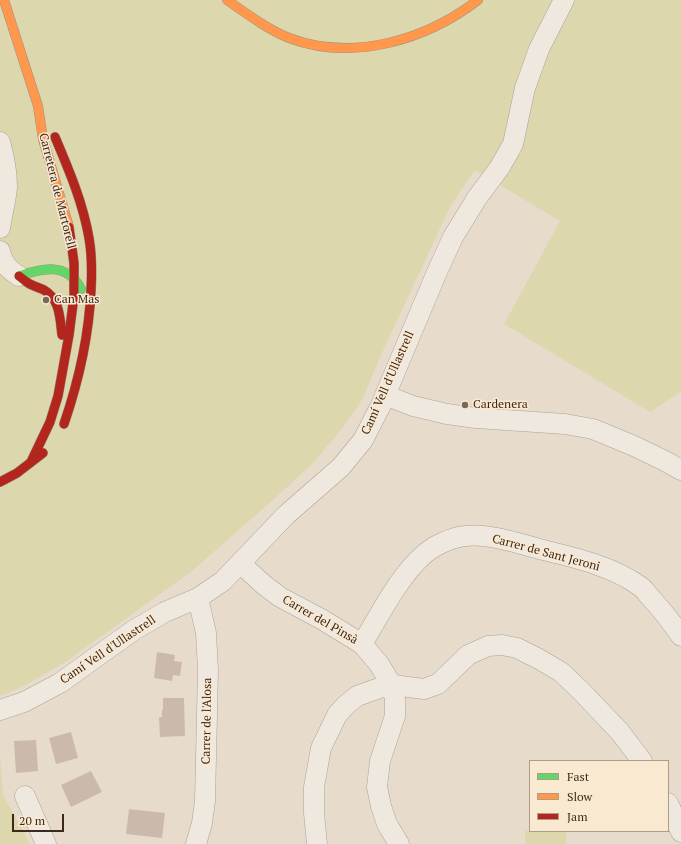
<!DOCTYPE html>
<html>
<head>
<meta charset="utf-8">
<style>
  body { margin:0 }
  #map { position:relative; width:681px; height:844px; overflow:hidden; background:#e7dccc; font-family:"PT Serif",serif }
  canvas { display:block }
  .legend { position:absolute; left:529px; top:760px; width:140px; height:72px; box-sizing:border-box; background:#fae9d1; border:1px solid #ae9c89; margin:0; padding:5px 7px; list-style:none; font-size:12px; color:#3d281c }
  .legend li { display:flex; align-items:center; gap:8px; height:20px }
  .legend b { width:20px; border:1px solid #ae9c89 }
  .scale { position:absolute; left:12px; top:814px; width:52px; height:18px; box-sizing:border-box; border:2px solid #3d281c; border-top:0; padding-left:5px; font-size:12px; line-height:14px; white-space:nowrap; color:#3d281c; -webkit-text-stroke:3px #fae9d1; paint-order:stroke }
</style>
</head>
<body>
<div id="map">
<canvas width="681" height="844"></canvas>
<ul class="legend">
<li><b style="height:5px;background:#63d668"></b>Fast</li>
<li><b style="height:5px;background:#ff974d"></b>Slow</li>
<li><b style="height:5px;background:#b3261e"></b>Jam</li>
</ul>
<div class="scale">20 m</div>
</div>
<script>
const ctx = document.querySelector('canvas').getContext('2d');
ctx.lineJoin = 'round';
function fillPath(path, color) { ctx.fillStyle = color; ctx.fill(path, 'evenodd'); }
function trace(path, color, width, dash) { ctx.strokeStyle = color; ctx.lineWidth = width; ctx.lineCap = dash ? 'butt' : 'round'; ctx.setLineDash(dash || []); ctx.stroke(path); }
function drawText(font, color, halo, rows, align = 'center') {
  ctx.font = font + ' "PT Serif",serif'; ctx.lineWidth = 3; ctx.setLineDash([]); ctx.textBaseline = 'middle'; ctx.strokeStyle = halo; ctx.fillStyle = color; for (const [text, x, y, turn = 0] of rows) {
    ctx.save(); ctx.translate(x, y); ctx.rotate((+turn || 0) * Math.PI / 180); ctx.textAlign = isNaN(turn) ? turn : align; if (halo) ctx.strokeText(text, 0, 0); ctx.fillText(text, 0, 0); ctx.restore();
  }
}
fillPath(new Path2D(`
  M0 0H681V392L650 412 504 324 560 221 475 170 451 205 381 355 362 400 342 429 312 464 273 500 192 571 67 661 24 686 0 696Z
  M0 754 3 794 30 844H0Z
  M525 831H566V844H525Z`), '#dcd7ad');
fillPath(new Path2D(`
  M157 652 175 655 174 661 182 662 180 676 173 675 172 681 154 678Z
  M163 698H184L185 736 160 737 159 717H162V710H163Z
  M71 732 78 758 56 764 49 738Z
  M36 740 38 771 16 773 14 741Z
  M91 771 102 792 71 807 61 785Z
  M129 809 165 813 162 838 126 834Z`), '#ccb9ad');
const street = new Path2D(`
  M0 142C4 156 7 172 7 187 6 200 2 214 0 228
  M0 251C3 264 8 269 19 276
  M385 395 413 406 447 414 476 418 565 424 593 429 634 446 665 461 681 470
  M240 563 264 585 280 597 323 620 362 644 379 664 391 684 395 699V716L380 761 377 787 381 806 387 824 399 844
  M362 644C380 615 404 565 434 547 443 542 454 537 465 536 487 533 518 543 539 549 572 557 613 566 641 587 645 590 648 595 651 598 662 610 672 623 681 636
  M0 710 24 702 60 683 134 630 165 612 198 598 223 581 286 515 341 467 363 440 381 405 437 272 453 237 477 198 500 167 513 144 525 88 539 49 564 0
  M25 796 46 844
  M668 803 681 832
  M196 844 202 823 205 801 208 670 206 633 198 598
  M317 844 314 813V787L321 748 337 715 345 706 357 696 391 684 408 687 424 689 438 684 468 655 488 646 502 645 517 648 539 659 561 672 582 692 620 732 642 761`);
const fast = new Path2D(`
  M19 276C43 268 67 262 81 289`);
const slow = new Path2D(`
  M4 0 38 106 43 139 69 227
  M227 0C247 14 267 29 289 38 353 62 426 40 478 0`);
const jam = new Path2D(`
  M55 137C69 170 83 203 89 238 92 255 92 272 91 290 89 336 79 380 64 424
  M19 276C23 279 27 283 32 285 36 287 40 288 44 290 60 299 60 319 62 335
  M31 462 50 422 58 396 69 335 74 296V263L69 227
  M0 482 17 473 43 453`);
trace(street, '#aca196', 21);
trace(fast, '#9c9185', 10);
trace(slow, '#9c9185', 10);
trace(jam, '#9c9185', 10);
trace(street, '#efe8df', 20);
trace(fast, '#63d668', 9);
trace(slow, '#ff974d', 9);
trace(jam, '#b3261e', 9);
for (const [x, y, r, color] of [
  [46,300,4,"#78675a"],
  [465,405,4,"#78675a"]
]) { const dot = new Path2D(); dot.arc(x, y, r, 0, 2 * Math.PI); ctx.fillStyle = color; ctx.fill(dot); trace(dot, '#fae9d1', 1.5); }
drawText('12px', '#3d281c', '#fae9d1', [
  ["Carretera de Martorell",57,191,76],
  ["Camí Vell d'Ullastrell",388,383,-66],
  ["Carrer de Sant Jeroni",546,553,15],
  ["Carrer del Pinsà",320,620,30],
  ["Camí Vell d'Ullastrell",108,650,-34],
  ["Carrer de l'Alosa",207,721,-89]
]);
drawText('12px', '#3d281c', '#fae9d1', [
  ["Can Mas",54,300],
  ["Cardenera",473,405]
], 'left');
</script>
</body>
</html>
